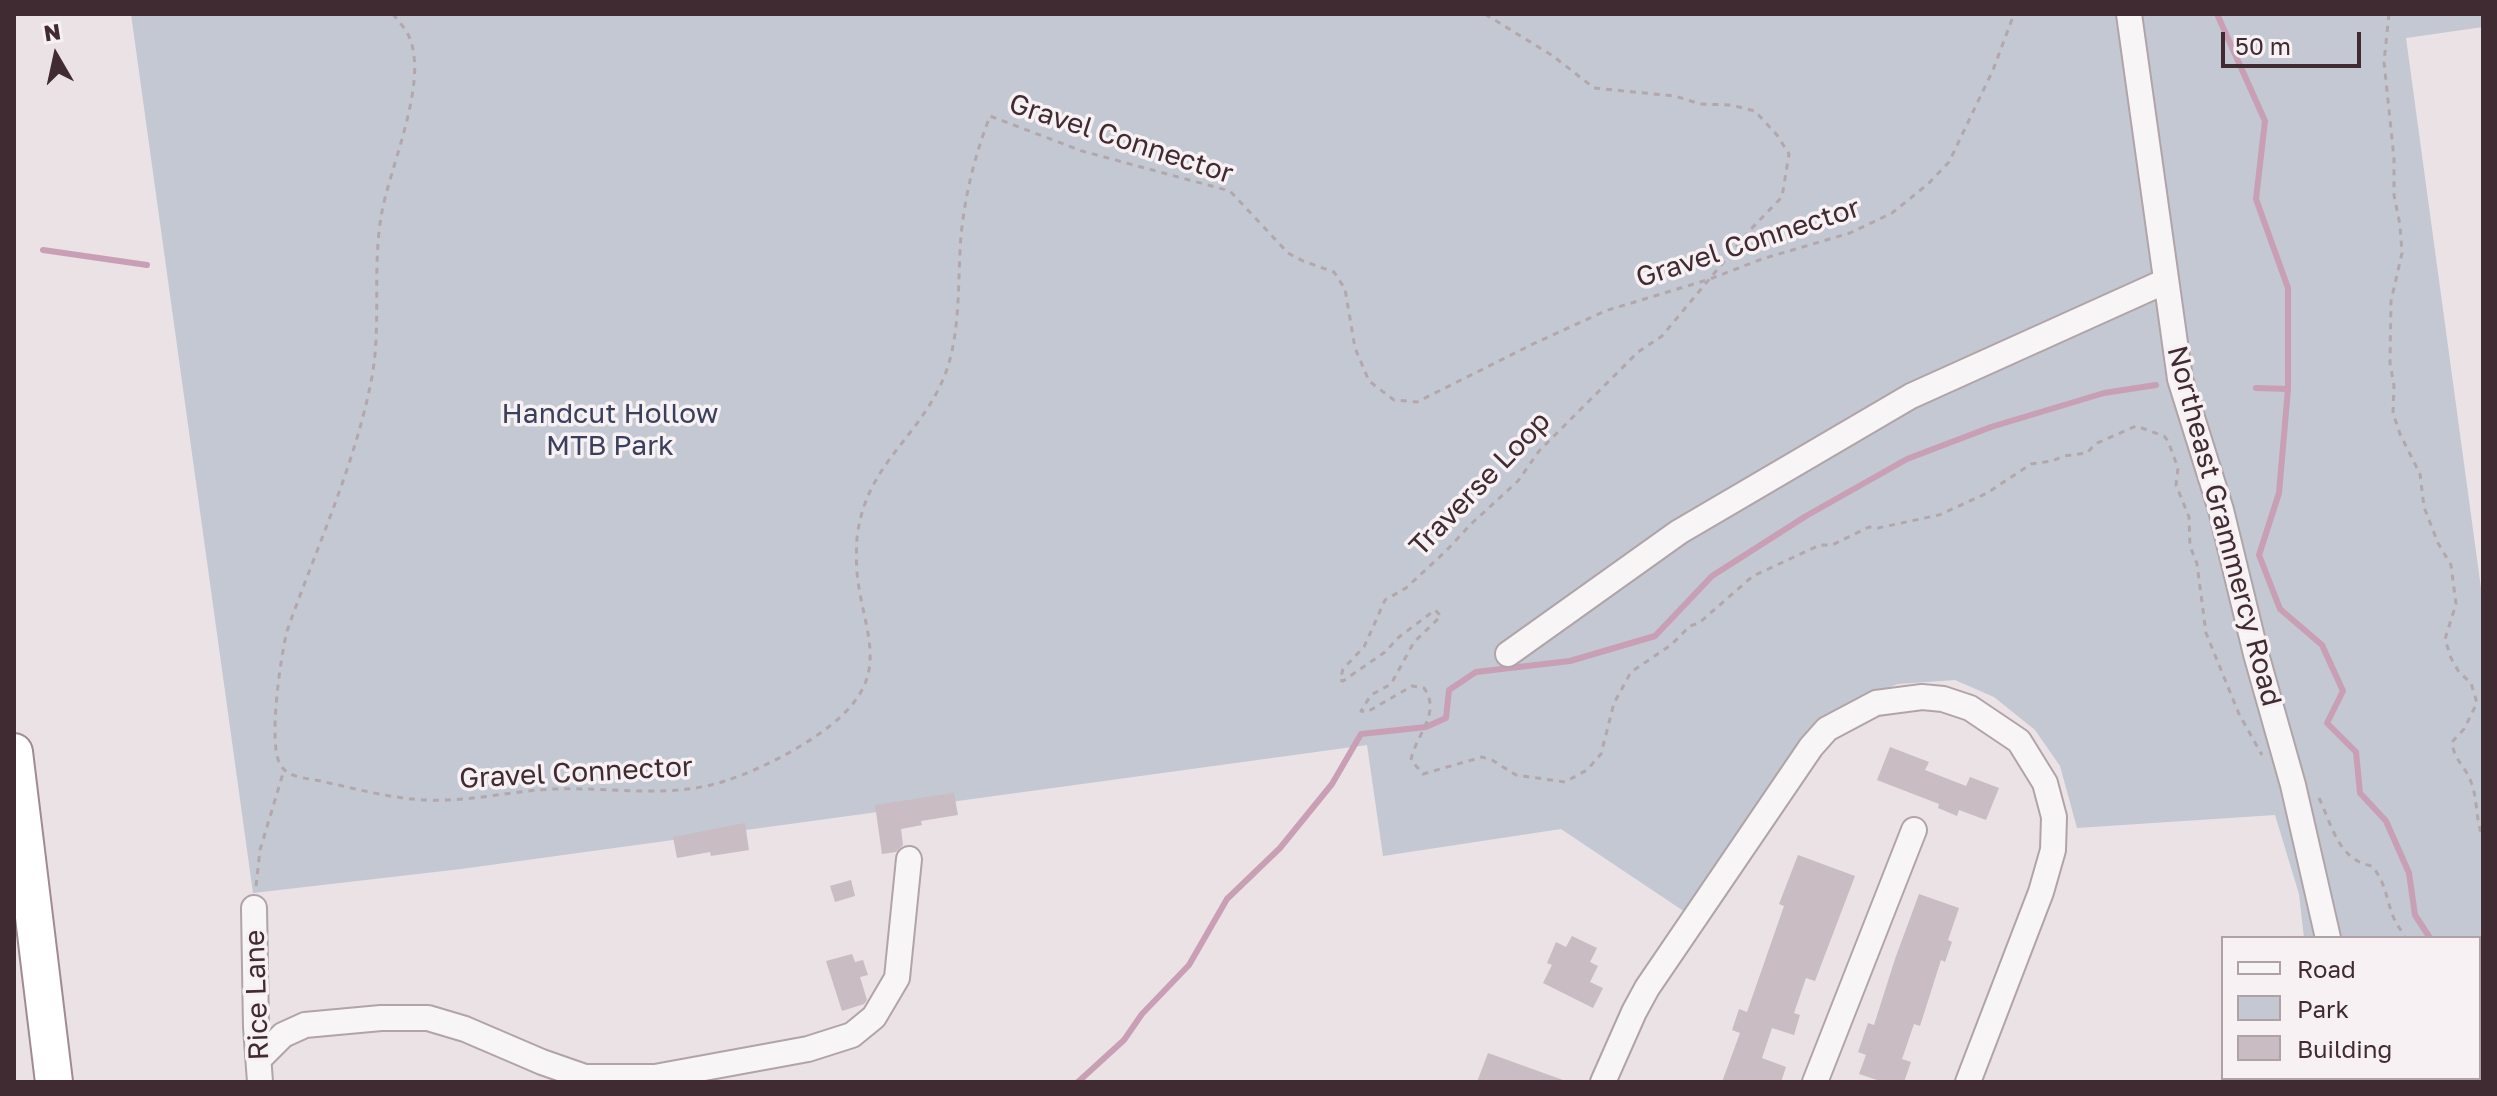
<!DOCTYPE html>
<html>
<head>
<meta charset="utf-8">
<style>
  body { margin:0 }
  #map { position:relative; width:2497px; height:1096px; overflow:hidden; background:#eae2e5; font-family:"Golos Text",sans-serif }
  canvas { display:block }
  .frame { position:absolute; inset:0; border:16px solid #412b33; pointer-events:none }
  .legend { position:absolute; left:2221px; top:936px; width:260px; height:144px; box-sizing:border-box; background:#f7f1f4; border:2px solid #aea2a7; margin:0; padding:10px 14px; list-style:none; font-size:24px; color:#412b33 }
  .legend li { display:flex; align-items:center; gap:16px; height:40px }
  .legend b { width:40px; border:2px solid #aea2a7 }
  .north { position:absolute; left:16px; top:16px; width:80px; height:80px; -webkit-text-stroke:6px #f7f1f4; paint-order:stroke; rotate:351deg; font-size:22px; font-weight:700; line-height:32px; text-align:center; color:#412b33 }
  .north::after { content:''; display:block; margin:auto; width:28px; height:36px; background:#412b33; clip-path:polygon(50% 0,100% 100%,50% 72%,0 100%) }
  .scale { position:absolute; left:2221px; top:32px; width:140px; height:36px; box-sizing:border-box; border:4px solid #412b33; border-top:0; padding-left:10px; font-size:24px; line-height:28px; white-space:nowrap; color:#412b33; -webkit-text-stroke:6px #f7f1f4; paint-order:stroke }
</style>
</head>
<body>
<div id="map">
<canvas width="2497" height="1096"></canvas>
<div class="frame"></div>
<ul class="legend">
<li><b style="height:10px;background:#f8f5f6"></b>Road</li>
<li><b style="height:22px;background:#c3c8d3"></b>Park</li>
<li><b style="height:22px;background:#c9bcc2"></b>Building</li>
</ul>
<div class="north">N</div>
<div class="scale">50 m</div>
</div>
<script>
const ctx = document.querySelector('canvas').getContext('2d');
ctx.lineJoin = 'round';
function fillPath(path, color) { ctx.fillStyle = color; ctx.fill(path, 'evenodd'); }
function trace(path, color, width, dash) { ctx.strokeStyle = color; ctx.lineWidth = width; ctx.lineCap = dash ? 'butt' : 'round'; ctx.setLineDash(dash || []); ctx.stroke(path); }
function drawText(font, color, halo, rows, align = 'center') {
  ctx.font = font + ' "Golos Text",sans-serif'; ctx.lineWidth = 7; ctx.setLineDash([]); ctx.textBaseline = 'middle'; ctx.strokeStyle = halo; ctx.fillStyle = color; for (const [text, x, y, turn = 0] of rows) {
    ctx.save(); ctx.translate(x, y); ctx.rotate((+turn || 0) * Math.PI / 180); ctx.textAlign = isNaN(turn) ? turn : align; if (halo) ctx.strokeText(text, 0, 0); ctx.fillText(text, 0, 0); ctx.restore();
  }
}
fillPath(new Path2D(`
  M131 14H2483V27L2406 38 2483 603V1082H2366V1078H2479V938H2304L2299 894 2275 815 2077 828 2060 766 2035 730 1994 697 1955 680 1898 684 1853 701 1818 723 1688 914 1561 829 1383 856 1367 745 461 869 253 893Z`), '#c3c8d3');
trace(new Path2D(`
  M2217 14 2265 121 2256 199 2288 288V389L2279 493 2259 555 2280 609 2322 645 2343 691 2327 723 2356 752 2360 793 2386 821 2409 873 2415 915 2430 938
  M43 250 147 265
  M2256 388 2288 389
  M2471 1078 2473 1082
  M1078 1082 1124 1040 1142 1014 1189 965 1227 899 1280 848 1332 784 1361 734 1426 727 1446 718 1449 690 1476 672 1570 661 1655 636 1712 576 1806 516 1907 459 1991 427 2104 393 2156 385`), '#c89fb4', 6);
fillPath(new Path2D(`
  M1890 747 1929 762 1925 770 1966 786 1970 777 1999 788 1986 820 1959 810 1957 816 1938 808 1939 804 1877 780Z
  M954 793 958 815 921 821 922 825 901 829 903 845 896 852 882 854 875 805Z
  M745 823 749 850 711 856 710 852 677 858 673 837Z
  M1798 855 1855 876 1815 981 1806 978 1794 1013 1800 1015 1794 1035 1772 1028 1762 1058 1786 1067 1781 1082H1722L1740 1033 1732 1030 1739 1009 1747 1012 1784 906 1779 904Z
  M851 880 855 896 835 902 830 886Z
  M1919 894 1959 908 1948 940 1952 942 1945 962 1941 960 1920 1026 1914 1024 1902 1059 1911 1062 1904 1082H1883L1859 1074 1866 1055 1858 1052 1868 1023 1874 1025 1895 959Z
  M1572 936 1597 948 1590 962 1598 966 1590 982 1603 988 1593 1008 1543 983 1552 965 1547 963 1556 942 1566 947Z
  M852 954 855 962 863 960 868 975 860 977 867 1000 864 1004 842 1011 826 961Z
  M1488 1053 1563 1080V1082H1477Z`), '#c9bcc2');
const minor = new Path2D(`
  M2129 14 2180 379 2221 510 2256 654 2293 785 2328 938
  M1508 654 1679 532 1911 396 2166 281
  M254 908 256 1027 260 1082
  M259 1059 283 1035 305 1025 381 1018H428L465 1029 542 1062 585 1077H655L808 1049 852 1035 874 1017 897 978 909 859
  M2346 1078V1082
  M1603 1082 1634 1012 1647 988 1811 747 1827 729 1876 703 1922 697 1943 699 1970 708 2019 741 2045 783 2054 817 2053 850 2041 892 1968 1082
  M1815 1082 1914 830
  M2292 1082 2305 1078`);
const highway = new Path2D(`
  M14 752 54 1082`);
trace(minor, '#b1a4a8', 28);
trace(highway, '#a08a93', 40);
trace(new Path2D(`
  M393 14C399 22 407 30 410 39 428 85 389 168 381 217 372 272 382 328 371 382 354 467 316 549 287 631 281 655 267 746 281 766 290 779 310 778 325 782 365 791 405 802 446 800 483 799 519 790 555 789 612 787 670 799 725 781 764 769 834 733 857 698 881 664 866 630 860 593 856 575 856 556 857 538 865 467 914 442 941 384 962 340 957 283 961 236 965 194 975 155 990 116L1082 151 1230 191 1288 253 1303 261 1334 272 1345 289 1355 348 1369 381 1394 400 1417 402 1535 343 1605 311 1710 279 1762 259 1850 233 1892 213 1928 184 1949 162 1993 70 2014 14
  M1485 14 1553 56 1594 88 1675 96 1700 104 1731 105 1755 111 1777 135 1789 154 1782 197 1751 229 1662 336 1638 352 1539 451 1518 481 1470 525 1446 551 1406 588 1385 600 1364 647 1343 669 1340 680 1343 681 1385 652 1399 637 1435 610 1441 616 1414 642 1391 684 1371 695 1361 711 1367 712 1412 686 1424 688C1442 713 1415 736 1411 760L1423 774 1482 757 1492 760 1516 775 1565 782 1587 770 1601 754 1614 703 1631 672 1671 645 1690 626 1699 623 1753 576 1820 545H1832L1869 527 1878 528 1939 515 1987 493 2031 464 2052 461 2064 456 2087 453 2095 444 2136 426 2164 436 2168 441 2178 468 2176 485 2189 517 2190 546 2197 564 2206 633 2239 714 2262 755
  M2389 14 2384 62 2394 158V195L2400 225 2402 253 2391 301 2390 363 2394 386 2393 413 2400 434 2420 474 2424 507 2438 543 2451 565 2456 604 2445 639 2451 658 2459 672 2471 683 2477 703 2464 729 2452 742C2454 761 2465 765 2471 782 2478 799 2475 819 2483 838
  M2319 798C2332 825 2338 860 2372 866 2387 884 2386 901 2395 921 2398 927 2403 932 2405 938
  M256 886 260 850 284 770
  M2402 1078 2403 1082`), '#b2a8ac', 3, [6, 6]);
trace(minor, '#f8f5f6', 24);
trace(highway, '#fff', 36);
drawText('28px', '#412b33', '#f7f1f4', [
  ["Gravel Connector",1121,139,18],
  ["Gravel Connector",1748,243,-18],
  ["Traverse Loop",1480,484,-46],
  ["Northeast Grammercy Road",2224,526,75],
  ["Gravel Connector",576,773,-3],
  ["Rice Lane",257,995,-92]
]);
drawText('28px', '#39405c', '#f7f1f4', [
  ["Handcut Hollow",610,414],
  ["MTB Park",610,446]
]);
</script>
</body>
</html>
